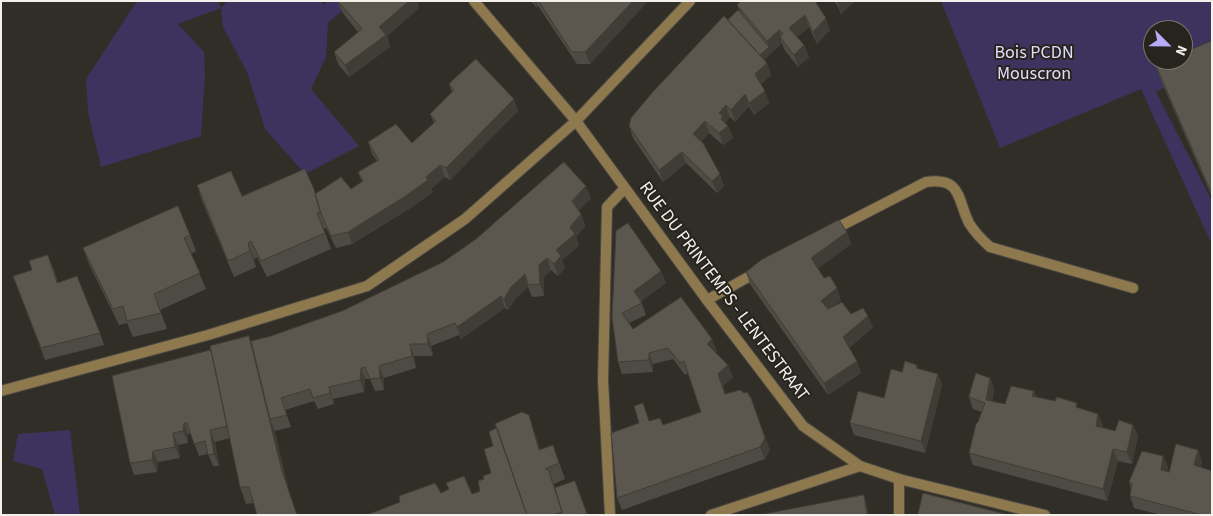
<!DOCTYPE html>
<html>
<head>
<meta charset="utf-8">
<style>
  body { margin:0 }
  #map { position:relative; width:1213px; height:516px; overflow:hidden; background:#312e27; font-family:"Source Sans 3",sans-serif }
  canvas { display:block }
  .frame { position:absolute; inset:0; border:2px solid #f3f0ec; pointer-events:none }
  .north { position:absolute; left:1143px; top:20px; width:50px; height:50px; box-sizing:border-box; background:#27241d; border:1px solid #797670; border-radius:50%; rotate:113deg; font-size:14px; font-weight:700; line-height:20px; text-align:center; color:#f3f0ec }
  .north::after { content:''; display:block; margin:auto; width:18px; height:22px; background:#b8abf7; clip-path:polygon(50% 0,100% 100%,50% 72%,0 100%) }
</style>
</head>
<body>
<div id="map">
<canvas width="1213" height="516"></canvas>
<div class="frame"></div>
<div class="north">N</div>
</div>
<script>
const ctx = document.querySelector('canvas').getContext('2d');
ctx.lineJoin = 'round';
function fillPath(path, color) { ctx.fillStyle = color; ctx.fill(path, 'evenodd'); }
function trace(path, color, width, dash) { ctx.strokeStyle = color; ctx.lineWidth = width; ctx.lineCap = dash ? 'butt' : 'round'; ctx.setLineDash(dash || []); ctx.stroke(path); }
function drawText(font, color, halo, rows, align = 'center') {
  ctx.font = font + ' "Source Sans 3",sans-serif'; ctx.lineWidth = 4; ctx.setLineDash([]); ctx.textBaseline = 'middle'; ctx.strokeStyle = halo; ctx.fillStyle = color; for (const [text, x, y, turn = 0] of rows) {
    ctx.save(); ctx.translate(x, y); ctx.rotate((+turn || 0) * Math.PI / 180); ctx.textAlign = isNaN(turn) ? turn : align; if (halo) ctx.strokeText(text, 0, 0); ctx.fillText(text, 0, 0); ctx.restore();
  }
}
fillPath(new Path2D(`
  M137 1H218L221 8 227 1H321L324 5 328 1H353L328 23 326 57 311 89 359 146 305 174 265 129 247 72 223 27 221 8 178 24 204 52 205 74 201 136 101 167 88 112 86 79Z
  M941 1H1212V63L1156 92 1212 201V245L1141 89 1000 148ZM1153 30H1183V60H1153Z
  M70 430 80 515H55L42 469 13 461 18 434Z`), '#3c345f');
const service = new Path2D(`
  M831 231 926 182C962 177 957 199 969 223 975 233 981 239 990 247L1133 288
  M707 300 759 271
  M899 479V515`);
const minor = new Path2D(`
  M474 1 576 121 707 300 803 426 860 466
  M610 515 603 380 607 207 625 188
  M711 515 860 466 899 479 1045 515`);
const tertiary = new Path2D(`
  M1 391 208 335 367 286 465 219 576 121 690 1`);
trace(service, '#4c4943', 12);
trace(minor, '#4c4943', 12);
trace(tertiary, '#4c4943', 12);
trace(service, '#8e794f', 10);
trace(minor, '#8e794f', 10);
trace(tertiary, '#8e794f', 10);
fillPath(new Path2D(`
  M337 1H417L419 8 387 36 390 47 349 77 338 64 334 52 358 32 342 12Z
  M531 1H648L590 64H577L538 6 537 8Z
  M815 1 830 30 817 44 809 27 797 37 804 45 809 57 798 67 784 49 782 43 764 60 767 63 771 75 761 84 769 103 754 115 749 106 735 122 730 117 725 123 728 126 733 138 723 145 709 133 701 142 724 186 717 193 686 163 663 182 633 138 629 126 728 20 740 11 737 5Z
  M834 1H855L841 14 837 5Z
  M1212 41V197L1162 83 1155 64Z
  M449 84 518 111 450 180 445 177 431 189 433 192 409 209 352 244 336 248 326 228 324 229 331 249 267 277 257 257 254 259 256 267 234 277 202 201 197 185 242 196 315 194 351 189 362 182 358 172 377 161 372 154 368 142 412 143 434 123 430 114 452 92Z
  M591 198 579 210 581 214 585 226 576 237 579 246 562 260 565 268 558 276 551 270 544 277V296L532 297 528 287 515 299 508 310 505 308 461 339 459 335 431 346 433 356H414L416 368 384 378V390L375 391 370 379H365L364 392 333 399 334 404 318 409 314 401 285 410 291 427 275 431 274 429 288 487 254 503 246 504 240 487 230 438 215 442 219 466H213L208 454 199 456 191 434H188V443L178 445 180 458 158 462 157 472 134 475 130 463 211 350 249 336 251 341 271 336 342 311Z
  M847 232 851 244 818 268 824 278 841 300 833 306 851 314 873 327 849 348 857 361 861 373 828 395 750 284 746 272Z
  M190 235 196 251 191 254 206 289 160 310 167 329 133 337 127 323 119 325 89 264 83 248Z
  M53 267 58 283 100 333 104 345 45 360 13 276Z
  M661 271 666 283 641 301 646 315 629 323 633 329 717 351 715 352 728 365 733 377 723 386 725 394 770 450 765 459 622 510 617 498 649 421 663 425 701 412 688 373 685 375 673 359 653 364V372L622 374 618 362 612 317Z
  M917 365 918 369 938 374 942 385 925 453 854 435 850 423 884 398 902 372Z
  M990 378 994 389 992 401 1005 404 1034 391 1036 397 1098 414 1103 426V427L1115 431 1133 425 1138 436 1132 464 1118 461 1107 501 973 465 969 453 982 412 973 409 969 397Z
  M534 431 540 450 553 445 565 479 554 484 555 488 575 481 588 515H367L441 493 472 494 480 491 484 479Z
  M1198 450 1202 462 1200 467 1212 515H1161L1134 508 1130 496 1131 489 1129 482 1163 456 1168 468 1167 471 1169 472Z`), '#4e4b44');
fillPath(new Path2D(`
  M409 1H417L419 8 387 36 390 47 349 77 345 65 379 27Z
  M534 1H536L538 6 537 8Z
  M633 1H648L590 64 585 52Z
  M838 1H855L841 14 837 2Z
  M805 15 809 27 794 40 789 28Z
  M826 18 830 30 817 44 813 32Z
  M779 30 783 42 780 37 782 43 761 63 759 56 769 47 767 41Z
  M804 45 809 57 798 67 794 55Z
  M767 63 771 75 759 86 755 74Z
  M765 91 769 103 754 115 749 103Z
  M745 94 749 106 735 122 731 110Z
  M514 99 518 111 450 180 446 168Z
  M726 105 730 117 725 123 728 126 733 138 723 145 719 133V113Z
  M705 121 709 133 698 146 693 134Z
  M682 152 686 163 663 182 659 170Z
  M440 165 445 177 431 189 433 192 409 209 352 244 348 232 426 177Z
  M720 174 724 186 717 193 712 181Z
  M586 186 591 198 576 213 572 201Z
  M581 214 585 226 576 237 579 246 562 260 565 268 558 276 554 264 556 250 570 227Z
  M847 232 851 244 816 270 811 258Z
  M248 243 254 259 256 267 250 251Z
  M547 258 551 270 544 277V296L540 284 539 265Z
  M661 271 666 283 638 303 634 291Z
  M525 274 528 287 515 299 508 310 504 299 511 287Z
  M837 288 841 300 826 313 821 301Z
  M501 296 505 308 461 339 457 327Z
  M868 316 873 327 847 349 843 337Z
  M427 334 431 346 433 356 428 344Z
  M249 336 255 353 270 419 274 429 288 487 297 515 282 471Z
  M712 339 717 351 711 356 707 344Z
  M410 344 414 356 416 368 412 356Z
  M649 353 653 364V372L649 360Z
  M857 361 861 373 828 395 824 383Z
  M728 365 733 377 723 386 729 406 718 374Z
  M379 366 384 378V390L380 378Z
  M361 368 365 379 364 392 360 380Z
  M938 374 942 385 925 453 921 441Z
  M990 378 994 389 991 411 986 400Z
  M329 387 333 399 334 404 330 393Z
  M1034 391 1039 403 1032 396Z
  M751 398 770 450 765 459 760 447Z
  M1098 414 1103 426 1101 438 1096 426Z
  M184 423 188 434V443L183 431Z
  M1133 425 1138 436 1132 464 1127 452Z
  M210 430 215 442 219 466 214 454Z
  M173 433 178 445 180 458 175 447Z
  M1113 449 1118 461 1107 501 1103 489Z
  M1198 450 1202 462 1198 477 1194 465Z
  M153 451 158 462 157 472 152 460Z
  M1163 456 1168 468 1165 482 1161 470Z
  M864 495 866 502 869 515H867Z`), '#403d37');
const building = new Path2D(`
  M338 1H409L379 27 386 35 345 65 334 52 362 29Z
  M539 1H633L585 52H572Z
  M741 1H815L826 18 813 32 805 15 789 28 804 45 794 55 780 37 783 33 779 30 767 41 737 5Z
  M738 10 769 47 760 55 728 20Z
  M724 16 767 63 755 74 765 91 749 103 745 94 731 110 726 105 719 113 723 116 721 119 728 126 719 133 705 121 693 134 703 143 720 174 712 181 682 152 659 170 629 126 631 118 651 94Z
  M1212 41V194L1155 64 1165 60H1183V53Z
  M476 59 514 99 446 168 440 165 426 177 428 180 404 197 348 232 331 236 322 216 315 194 341 177 351 189 363 181 358 172 379 160 368 142 396 124 412 143 436 121 430 114 454 90 449 84Z
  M564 162 586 186 572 201 581 214 570 227 575 234 556 250 561 256 554 264 547 258 539 265 540 284 528 285 525 274 511 287 504 299 501 296 457 327 455 323 427 334 428 344H410L412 356 379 366 380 378 370 379 365 367 361 368 360 380 329 387 330 393 313 398 310 389 281 398 287 415 270 419 251 341 271 336 342 311 443 262 476 239Z
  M305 169 314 189 320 212 317 213 325 233 261 261 251 241 248 243 250 251 228 261 197 185 231 171 242 196Z
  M178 206 190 235 184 238 200 273 154 294 161 313 127 321 123 306 113 309 83 248Z
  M839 220 847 232 811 258 824 278 830 276 837 288 821 301 828 309 842 302 851 314 863 308 868 316 843 337 857 361 824 383 746 272 761 260Z
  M628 223 661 271 634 291 642 303 622 313 633 329 681 297 712 339 707 344 728 365 718 374 725 394 740 390 744 393 747 392 751 398 765 438 760 447 617 498 611 433 639 423 634 406 643 403 649 421 660 418 663 425 701 412 684 361 680 363 668 348 649 353V360L618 362 612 317 616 231Z
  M48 255 57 283 77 276 100 333 41 348 13 276 32 270 29 261Z
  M249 336 282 471 297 515H257L249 487H240L210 346Z
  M211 350 227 426 210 430 214 454 208 455 205 441 194 444 187 423H184L183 431 173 433 175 447 153 451 152 460 130 463 112 376Z
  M905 361 917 365 916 368 938 374 921 441 850 423 858 391 884 398 891 369 902 372Z
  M976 373 990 378 986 400 1005 404 1011 386 1034 391 1032 396 1055 401 1057 397 1077 403 1076 407 1098 414 1096 426 1115 431 1119 420 1133 425 1127 452 1113 449 1103 489 969 453 976 424 978 422 985 403 969 397Z
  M522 412 529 415 539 450 553 445 559 463 545 469H548L562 512 553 515H527L495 424Z
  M497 428 527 515H367L400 502 399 496 435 483 441 493 449 489 446 483 464 476 472 494 480 491 478 481 484 479 483 476 491 473 484 449 493 446 489 432Z
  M1176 444 1198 450 1194 465 1212 471V515H1202L1130 496 1132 483 1129 482 1142 451 1163 456 1161 470 1169 472Z
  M575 481 587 514 563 515 555 488Z
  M923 493 1009 515H918Z
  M864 495 867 515H759Z`);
fillPath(building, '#5b574f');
trace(building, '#403d37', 1);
drawText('18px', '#e0dcfc', '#27241d', [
  ["Bois PCDN",1034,54],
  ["Mouscron",1034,75]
]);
drawText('18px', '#f3f0ec', '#27241d', [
  ["RUE DU PRINTEMPS - LENTESTRAAT",723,292,53]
]);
</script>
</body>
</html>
